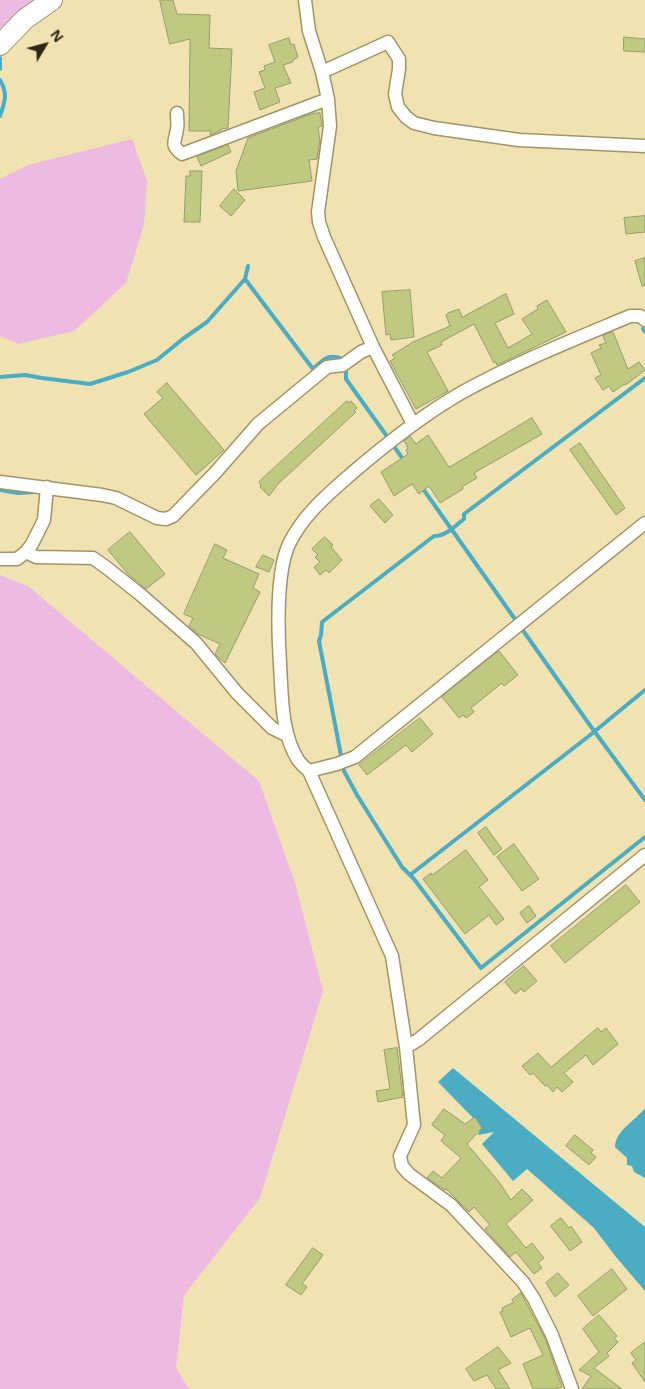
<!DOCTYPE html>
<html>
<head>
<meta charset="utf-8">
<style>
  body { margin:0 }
  #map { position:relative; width:645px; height:1389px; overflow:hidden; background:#f0e3b1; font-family:"Open Sans",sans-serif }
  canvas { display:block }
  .north { position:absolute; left:20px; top:20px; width:50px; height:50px; -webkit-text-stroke:4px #f0e3b1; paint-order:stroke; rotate:53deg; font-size:14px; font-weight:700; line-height:20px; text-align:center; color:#2c2713 }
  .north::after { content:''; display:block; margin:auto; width:18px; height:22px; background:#2c2713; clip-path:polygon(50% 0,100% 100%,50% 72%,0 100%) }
</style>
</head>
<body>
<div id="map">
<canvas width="645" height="1389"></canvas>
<div class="north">N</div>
</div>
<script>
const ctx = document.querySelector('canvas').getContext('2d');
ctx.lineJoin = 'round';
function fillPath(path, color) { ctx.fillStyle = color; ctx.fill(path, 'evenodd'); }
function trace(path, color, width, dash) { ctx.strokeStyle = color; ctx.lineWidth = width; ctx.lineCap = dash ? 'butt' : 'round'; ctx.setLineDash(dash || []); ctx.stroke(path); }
fillPath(new Path2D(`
  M0 0H34L7 23 0 34Z
  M132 139 147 181 144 225 126 283 74 331 18 344 0 336V179L28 165Z
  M0 575 28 586 259 781 295 883 323 991 260 1198 184 1295 176 1368 189 1389H0Z`), '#edbae1');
fillPath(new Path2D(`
  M453 1068 645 1227V1291L616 1257 594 1228 527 1169 513 1181 482 1144 494 1132 478 1135 480 1129 478 1123 438 1082Z
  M645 1108V1178L634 1172 632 1166 627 1165V1158L615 1147C615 1131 636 1120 645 1108Z`), '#4aadc4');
trace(new Path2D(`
  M0 58V69
  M0 80C8 93 5 102 0 116
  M248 266 245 279 313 369C324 360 326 354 340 358L343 362
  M643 329 645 332
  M346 370V379L386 435
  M0 377 25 375 42 378 90 384 128 372 157 360 184 338 207 322 245 279
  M645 378 464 514V519C456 525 445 537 434 536L322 622 321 635 319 641 344 771 357 795 402 867 414 879 481 968 645 837
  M393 445 405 462
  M421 486 589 724 645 800
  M0 490 18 493 35 492
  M410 875 589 736 645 690`), '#4aadc4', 4);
const building = new Path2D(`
  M160 0H173L177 14 210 15 209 48 232 49 228 128 221 129V130L210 135 211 131H189L190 39 170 44Z
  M624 37 645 39V52L624 51Z
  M289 38 291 45 294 44 298 57 293 60V62L283 65 291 83 275 88 280 102 260 110 254 92 265 88 259 72 265 70 264 66 275 62 269 45Z
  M320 113 322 126 318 127 320 141 317 159 309 160 312 181 238 191 236 171 248 138 311 114Z
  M228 145 231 152 201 166 197 157Z
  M190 171H202L200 222H184L186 176H190Z
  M234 189 245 200 231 216 220 206Z
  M645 216V232L626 234 624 218Z
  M645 258V286H642L635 261Z
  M410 290 414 337 391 340 390 334 386 335 382 292Z
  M506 294 514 314 495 323 508 348 532 334 522 319 538 309 537 306 547 300 566 332 497 365 496 362 494 363 474 324 441 342 442 345 427 352 448 391 416 409 390 361 395 358 392 355 413 342 450 326 446 315 448 313 459 309 462 317Z
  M613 332 628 369 639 362 645 370 627 384 623 385 613 392 609 386 603 390 595 378 601 375 591 353 601 348 599 345 606 343 603 336Z
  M167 383 224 450 196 475 144 414 163 398 157 392Z
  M347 401 348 403 351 401 357 408 354 411 356 412 278 484 269 496 260 487 261 485 259 482Z
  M532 418 542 434 474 473 477 478 462 487 463 489 440 503 429 486 419 494 412 484 394 496 381 472 408 454 406 450 408 448 404 441 410 436 416 444 428 435 449 467Z
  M580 443 625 508 616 515 570 450Z
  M379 499 393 515 385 523 370 506Z
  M130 532 165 574 146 589 128 574 108 550Z
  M325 537 333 545 331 547 342 560 329 573 326 570 320 575 314 567 320 562 315 557 318 555 312 549Z
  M215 544 227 550 223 558 259 574 253 588 260 592 225 663 221 660 215 654 220 644 198 634 189 626 193 618 184 614Z
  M263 555 274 560 269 572 256 567Z
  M499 651 518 675 504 686 502 683 471 708 474 712 466 718 463 715 459 718 442 697Z
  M420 718 433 734 412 752 406 745 367 775 359 765Z
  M486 827 502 849 494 855 478 833Z
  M514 844 539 879 522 891 497 857Z
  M466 850 488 880 479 887 504 919 496 925 489 915 465 934 423 879 431 873 432 875Z
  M626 885 640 902 565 963 551 946Z
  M529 906 536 916 527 923 520 913Z
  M524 966 537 981 524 992 521 989 515 994 505 982Z
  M598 1028 601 1032 606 1028 618 1044 593 1065 586 1055 564 1073 573 1082 562 1092 557 1087 553 1092 547 1085 545 1086 533 1073 530 1075 522 1066 538 1053 551 1067Z
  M397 1048 403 1097 378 1102 376 1091 390 1089 384 1050Z
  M444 1109 465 1124 475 1117 482 1128 467 1144 499 1182 511 1200 522 1189 533 1200 506 1224 526 1248 532 1243 544 1258 538 1263 542 1268 534 1274 516 1252 510 1257 485 1229 490 1225 474 1207 469 1212 446 1189 445 1190 427 1178 433 1171 442 1178 461 1158 441 1141 445 1135 432 1125Z
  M575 1135 593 1150 591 1153 596 1157 589 1165 566 1146Z
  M561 1218 569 1228 571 1226 582 1242 570 1251 552 1228 551 1226Z
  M313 1248 323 1255 302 1284 307 1287 301 1295 286 1285Z
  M612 1269 627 1289 593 1316 578 1296Z
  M558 1273 569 1285 555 1297 546 1283Z
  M521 1293 545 1338 562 1387 555 1389H533L523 1364 543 1355 530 1328 511 1337 500 1312 503 1311 502 1308 514 1302 512 1300Z
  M599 1315 617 1336 614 1338 618 1342 607 1353 609 1356 594 1368 622 1389H582L591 1376 579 1370 599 1352 583 1329Z
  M645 1342V1382L632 1363 636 1360 631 1353Z
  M498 1347 511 1363 498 1370 510 1389H496L487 1375 474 1381 466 1369Z`);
fillPath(building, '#bfca80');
trace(building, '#959c6d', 1);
const minor = new Path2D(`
  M305 0 309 31 322 72 328 99 330 126 318 212 319 222 324 237 373 347 413 424
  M322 72 388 42 399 59V69L395 94 398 107 406 117 414 123 434 128 519 140 645 146
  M177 113C177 118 178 124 177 129 175 143 170 144 182 154L328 99
  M0 482 102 495 116 498 157 518 166 519 173 516 215 473 258 424 327 367 343 365 361 352 373 347
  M26 552 36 557 93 558 107 568 141 595 196 643 237 693 272 728 288 736
  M0 559H17L26 552 32 544 44 520 47 487
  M309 771 337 764 355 757 645 523
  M406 1047 418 1040 645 855
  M572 1389 552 1335 534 1299 523 1282 451 1205 409 1174 402 1166 400 1156 414 1125 406 1047 392 956 309 771C305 768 301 764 298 760 281 733 282 696 280 664 278 633 276 572 289 544 303 515 327 495 351 474 386 444 421 416 461 393 515 363 573 340 630 316H640L645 320`);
const primary = new Path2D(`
  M0 45 25 19 52 0`);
trace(minor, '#a19566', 15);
trace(primary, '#a19566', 22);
trace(minor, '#fff', 12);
trace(primary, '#fff', 20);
</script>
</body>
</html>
